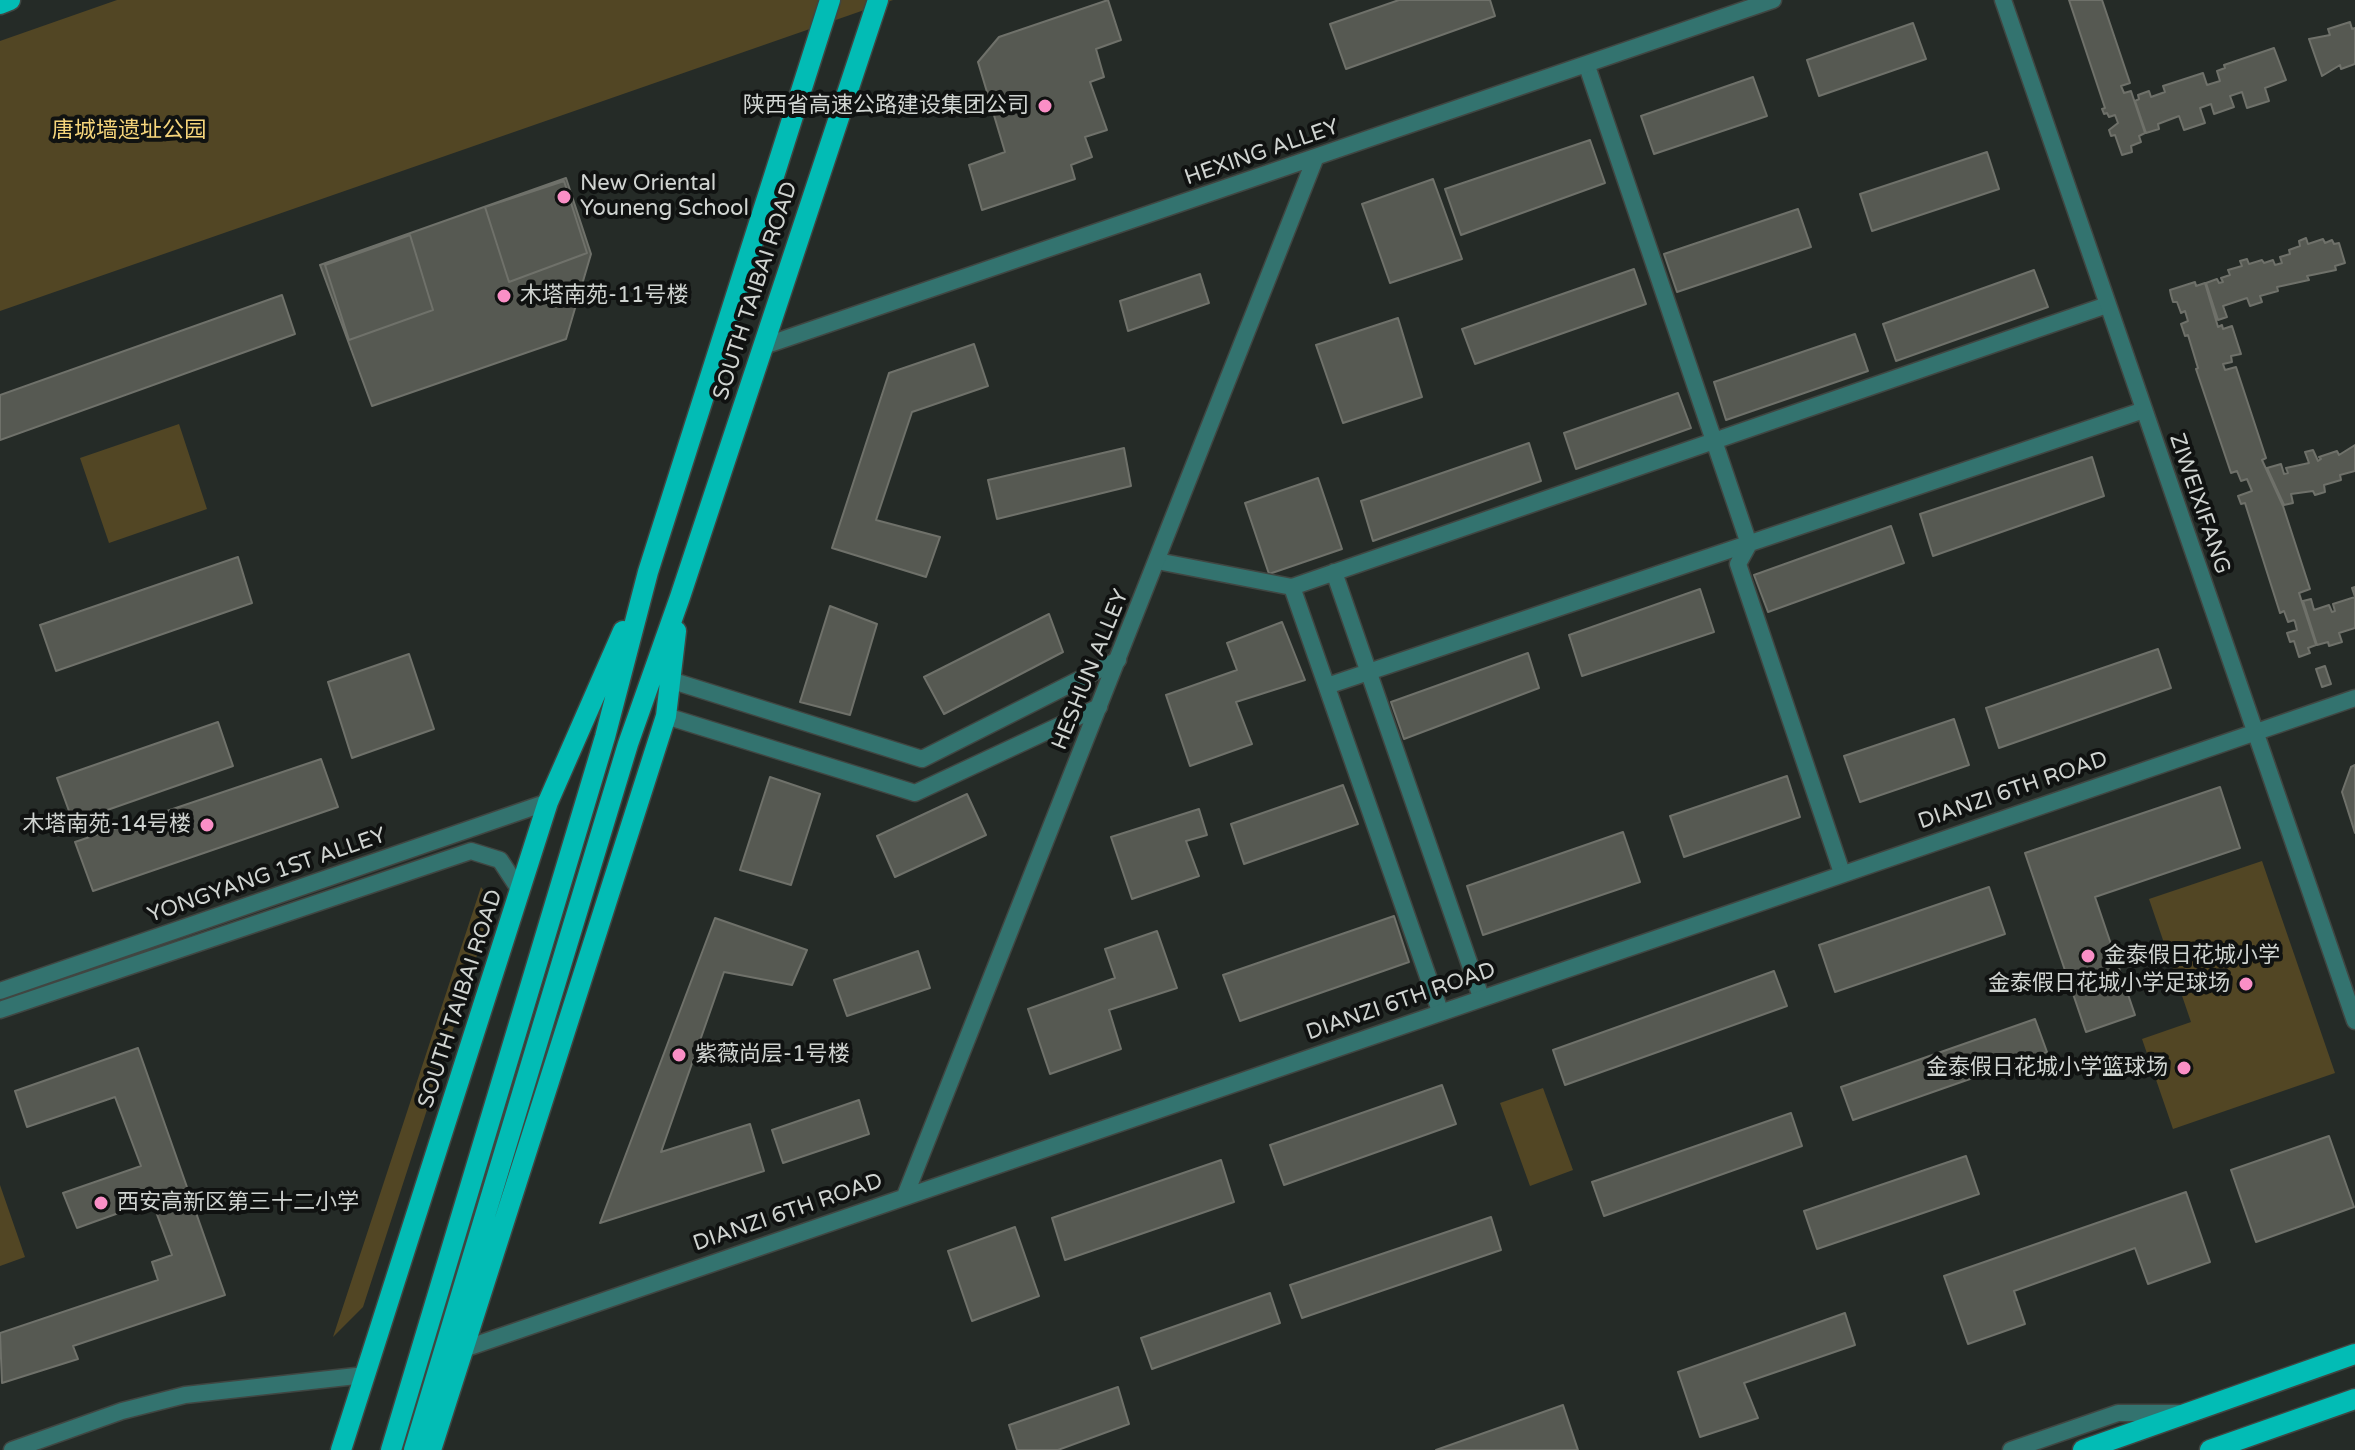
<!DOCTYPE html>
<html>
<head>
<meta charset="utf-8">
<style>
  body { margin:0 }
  canvas { display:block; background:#252b27 }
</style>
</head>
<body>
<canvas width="2355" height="1450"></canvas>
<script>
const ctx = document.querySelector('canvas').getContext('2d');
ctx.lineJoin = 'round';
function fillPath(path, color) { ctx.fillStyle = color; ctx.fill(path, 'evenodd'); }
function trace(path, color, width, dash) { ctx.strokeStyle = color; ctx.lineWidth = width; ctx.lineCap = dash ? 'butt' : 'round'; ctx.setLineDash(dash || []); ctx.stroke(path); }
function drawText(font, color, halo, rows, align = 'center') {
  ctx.font = font + ' "Varela Round","Noto Sans SC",sans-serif'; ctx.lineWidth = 8; ctx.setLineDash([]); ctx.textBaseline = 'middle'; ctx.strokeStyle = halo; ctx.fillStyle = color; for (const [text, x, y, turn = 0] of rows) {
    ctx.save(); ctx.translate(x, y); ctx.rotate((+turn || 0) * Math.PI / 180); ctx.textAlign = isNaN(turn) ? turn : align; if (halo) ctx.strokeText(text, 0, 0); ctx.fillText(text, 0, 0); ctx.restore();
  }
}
fillPath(new Path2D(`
  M117 0H893L0 311V41Z
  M179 424 207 509 109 543 80 458Z
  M2262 861 2335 1073 2173 1129 2142 1039 2191 1022 2149 899Z
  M481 887 494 903 363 1307 333 1337Z
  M1543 1088 1573 1170 1530 1186 1500 1103Z
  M0 1185 25 1257 0 1266Z`), '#524624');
const building = new Path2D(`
  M1108 0 1121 40 1096 49 1104 77 1090 82 1107 130 1085 137 1092 157 1071 165 1075 179 982 210 969 165 1005 152 978 62 999 37Z
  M1399 0H1490L1495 16 1346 69 1330 24Z
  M2069 0H2102L2130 83 2121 86 2124 93 2131 91 2145 133 2139 136 2141 142 2131 146 2132 152 2122 155 2115 135 2111 136 2109 130 2118 123 2115 115 2109 117 2107 113 2104 114 2102 109 2105 108Z
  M2350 22 2352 29 2355 28V64L2341 69 2340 65 2322 76 2309 39 2330 35 2328 29Z
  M1913 23 1926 59 1819 96 1807 60Z
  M2274 48 2286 80 2265 88 2269 101 2247 108 2242 92 2230 96 2234 107 2214 114 2211 104 2200 108 2205 123 2184 130 2179 116 2158 124 2159 129 2146 133 2135 101 2139 99 2138 95 2149 91 2151 97 2165 92 2163 86 2203 73 2207 85 2220 81 2217 71 2225 68 2224 65Z
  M1753 77 1767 116 1654 154 1641 116Z
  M1590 140 1605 183 1461 235 1445 189Z
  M1987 152 1999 189 1872 231 1860 194Z
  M566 178 591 254 566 339 372 406 320 265ZM564 181 587 253 509 282 485 207ZM410 235 433 310 349 340 325 265Z
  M1433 179 1462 259 1390 283 1362 204Z
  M564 181 587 253 509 282 485 207Z
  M1798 209 1811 247 1677 292 1664 254Z
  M410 235 433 310 349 340 325 265Z
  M2306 238 2308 244 2323 239 2325 243 2332 240 2334 244 2339 243 2345 263 2335 266 2336 270 2307 276 2309 280 2277 287 2278 291 2260 296 2262 302 2250 306 2247 298 2223 306 2227 317 2218 320 2206 283 2217 279 2219 283 2223 282 2221 278 2230 275 2228 270 2242 266 2240 261 2247 259 2249 264 2262 260 2264 263 2273 260 2275 265 2282 263 2280 257 2290 254 2289 250 2300 246 2299 241Z
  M1634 269 1646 304 1475 364 1462 329Z
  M2034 270 2048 307 1896 361 1883 324Z
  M1200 274 1209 303 1128 331 1120 301Z
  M2195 282 2196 286 2205 283 2218 327 2222 325 2223 329 2232 326 2241 354 2231 356 2232 362 2223 364 2225 370 2236 367 2266 458 2262 460 2283 506 2310 589 2299 593 2316 645 2308 648 2310 653 2299 657 2294 641 2290 642 2287 633 2297 630 2295 622 2294 620 2288 622 2284 611 2280 613 2245 503 2241 504 2238 496 2252 491 2247 479 2241 481 2237 471 2231 473 2196 369 2198 368 2188 335 2185 336 2181 324 2188 321 2185 311 2181 313 2177 302H2173L2171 295 2170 290Z
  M282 295 295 334 0 440V395Z
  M1398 318 1422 397 1343 423 1316 345Z
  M1855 334 1868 371 1726 420 1714 382Z
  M974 344 988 386 912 412 876 520 940 537 926 577 832 548 889 373Z
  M1678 393 1691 428 1576 469 1564 433Z
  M1529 443 1541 481 1373 541 1361 501Z
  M2355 445V471L2340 475 2341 480 2324 485 2325 492 2315 495 2313 491 2291 494 2293 503 2284 505 2267 468 2281 464 2284 474 2288 473 2286 468 2309 463 2305 452 2313 450 2318 461 2321 459 2319 457 2337 451 2339 455Z
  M1124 448 1131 486 997 519 988 480Z
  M2092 457 2104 496 1933 556 1920 514Z
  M1318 478 1342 549 1269 574 1245 503Z
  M1891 526 1904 563 1768 612 1754 575Z
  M238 557 252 603 56 671 40 625Z
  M2355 587V628L2339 633 2342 642 2329 646 2328 642 2317 645 2303 601 2311 599 2314 610 2329 605 2332 612 2335 611 2333 604 2355 597 2352 588Z
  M1700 589 1714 632 1582 676 1569 635Z
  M830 606 877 624 850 715 800 702Z
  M1049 614 1063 652 944 714 924 677Z
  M1282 622 1305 680 1236 702 1252 744 1190 766 1166 695 1237 670 1227 643Z
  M2158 649 2171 688 1999 748 1986 708Z
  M1528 653 1539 688 1404 739 1391 702Z
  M409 654 434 729 352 758 328 682Z
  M2325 666 2331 684 2322 687 2316 669Z
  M1954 719 1969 765 1860 802 1844 756Z
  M218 722 233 766 73 822 57 778Z
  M321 759 338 807 93 891 75 842Z
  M2355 765V833L2342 792 2351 767Z
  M1787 776 1800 817 1684 857 1670 816Z
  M770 777 820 794 791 885 740 870Z
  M1343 785 1358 824 1244 864 1231 824Z
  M2220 787 2240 848 2095 897 2135 1015 2086 1032 2025 853Z
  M967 794 986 835 895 877 877 836Z
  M1199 809 1207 835 1186 841 1199 876 1132 899 1111 837Z
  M1623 832 1640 882 1483 935 1467 886Z
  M1989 887 2005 934 1835 992 1819 945Z
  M1394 916 1409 962 1240 1021 1223 975Z
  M715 918 807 950 792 985 724 972 661 1152 750 1124 764 1171 600 1223Z
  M1157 931 1177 988 1109 1010 1121 1049 1050 1074 1028 1009 1115 978 1105 949Z
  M918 951 930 988 847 1016 834 980Z
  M1774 971 1787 1006 1565 1085 1553 1050Z
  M2035 1019 2047 1052 1853 1120 1841 1087Z
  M138 1048 225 1295 73 1346 78 1359 2 1383 0 1333 158 1280 152 1262 172 1255 152 1201 77 1228 63 1193 141 1166 115 1097 27 1127 15 1091Z
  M1442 1085 1456 1124 1284 1185 1270 1145Z
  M859 1100 869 1134 783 1163 772 1130Z
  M1791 1113 1802 1146 1604 1216 1592 1182Z
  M2329 1136 2354 1207 2256 1242 2231 1170Z
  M1966 1156 1979 1194 1817 1249 1804 1211Z
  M1221 1160 1234 1202 1065 1260 1052 1218Z
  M2186 1192 2210 1262 2148 1284 2135 1248 2014 1291 2025 1324 1968 1344 1944 1276Z
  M1491 1217 1501 1250 1302 1318 1290 1285Z
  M1015 1227 1039 1296 972 1321 948 1251Z
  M1270 1293 1280 1323 1152 1369 1141 1338Z
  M1845 1313 1855 1345 1744 1383 1758 1418 1700 1437 1678 1372Z
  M1118 1387 1129 1424 1058 1450H1017L1009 1425Z
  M1563 1405 1578 1450H1436Z`);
fillPath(building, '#565952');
trace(building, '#6f716a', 2);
const minor = new Path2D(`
  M1587 66 1749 544 1738 564 1842 873
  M1157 561 1292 587 2107 305
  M1334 572 1481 997
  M1292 587 1440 1011
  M670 680 922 759 1118 660
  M1327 686 2144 410
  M666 716 915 793 1099 707
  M2011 1450 2118 1413H2179`);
const tertiary = new Path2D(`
  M2003 0 2355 1021
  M764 346 1773 0
  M0 991 548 802
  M0 1010 471 851 500 860 521 892
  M905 1196 1315 159
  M461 1350 2355 698
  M12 1450 122 1411 185 1395 365 1375`);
const primary = new Path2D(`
  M0 4 10 0
  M341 1450 548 802 623 631
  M391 1450 605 737 648 572 830 0
  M414 1450 628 744 680 597 878 0
  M431 1450 666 716 676 631
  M2083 1450 2355 1354
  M2210 1450 2355 1399`);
trace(minor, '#404642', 19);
trace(tertiary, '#404642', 19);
trace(primary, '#404642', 23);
trace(minor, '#33736f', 16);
trace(tertiary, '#33736f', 16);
trace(primary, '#02bcb5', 20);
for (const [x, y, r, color] of [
  [1045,106,8,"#fa8fc6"],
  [564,197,8,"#fa8fc6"],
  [504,296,8,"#fa8fc6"],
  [207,825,8,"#fa8fc6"],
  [2088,956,8,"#fa8fc6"],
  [2246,984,8,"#fa8fc6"],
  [679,1055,8,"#fa8fc6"],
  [2184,1068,8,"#fa8fc6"],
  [101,1203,8,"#fa8fc6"]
]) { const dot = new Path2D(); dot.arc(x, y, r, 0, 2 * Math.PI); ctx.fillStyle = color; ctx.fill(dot); trace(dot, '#101211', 3); }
drawText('22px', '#d0d4d1', '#101211', [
  ["陕西省高速公路建设集团公司",1029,106,"right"],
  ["New Oriental",580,184],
  ["Youneng School",580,209],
  ["木塔南苑-11号楼",520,296],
  ["木塔南苑-14号楼",191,825,"right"],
  ["金泰假日花城小学",2104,956],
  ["金泰假日花城小学足球场",2230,984,"right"],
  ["紫薇尚层-1号楼",695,1055],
  ["金泰假日花城小学篮球场",2168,1068,"right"],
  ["西安高新区第三十二小学",117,1203]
], 'left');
drawText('22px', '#f6d57b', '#101211', [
  ["唐城墙遗址公园",129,131]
]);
drawText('22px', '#d0d4d1', '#101211', [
  ["HEXING ALLEY",1262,153,-19],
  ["SOUTH TAIBAI ROAD",756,291,-72],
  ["ZIWEIXIFANG",2199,504,71],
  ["HESHUN ALLEY",1091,670,-68],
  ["DIANZI 6TH ROAD",2013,791,-19],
  ["YONGYANG 1ST ALLEY",267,876,-19],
  ["SOUTH TAIBAI ROAD",461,999,-72],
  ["DIANZI 6TH ROAD",1401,1002,-19],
  ["DIANZI 6TH ROAD",788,1213,-19]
]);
</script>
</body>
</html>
